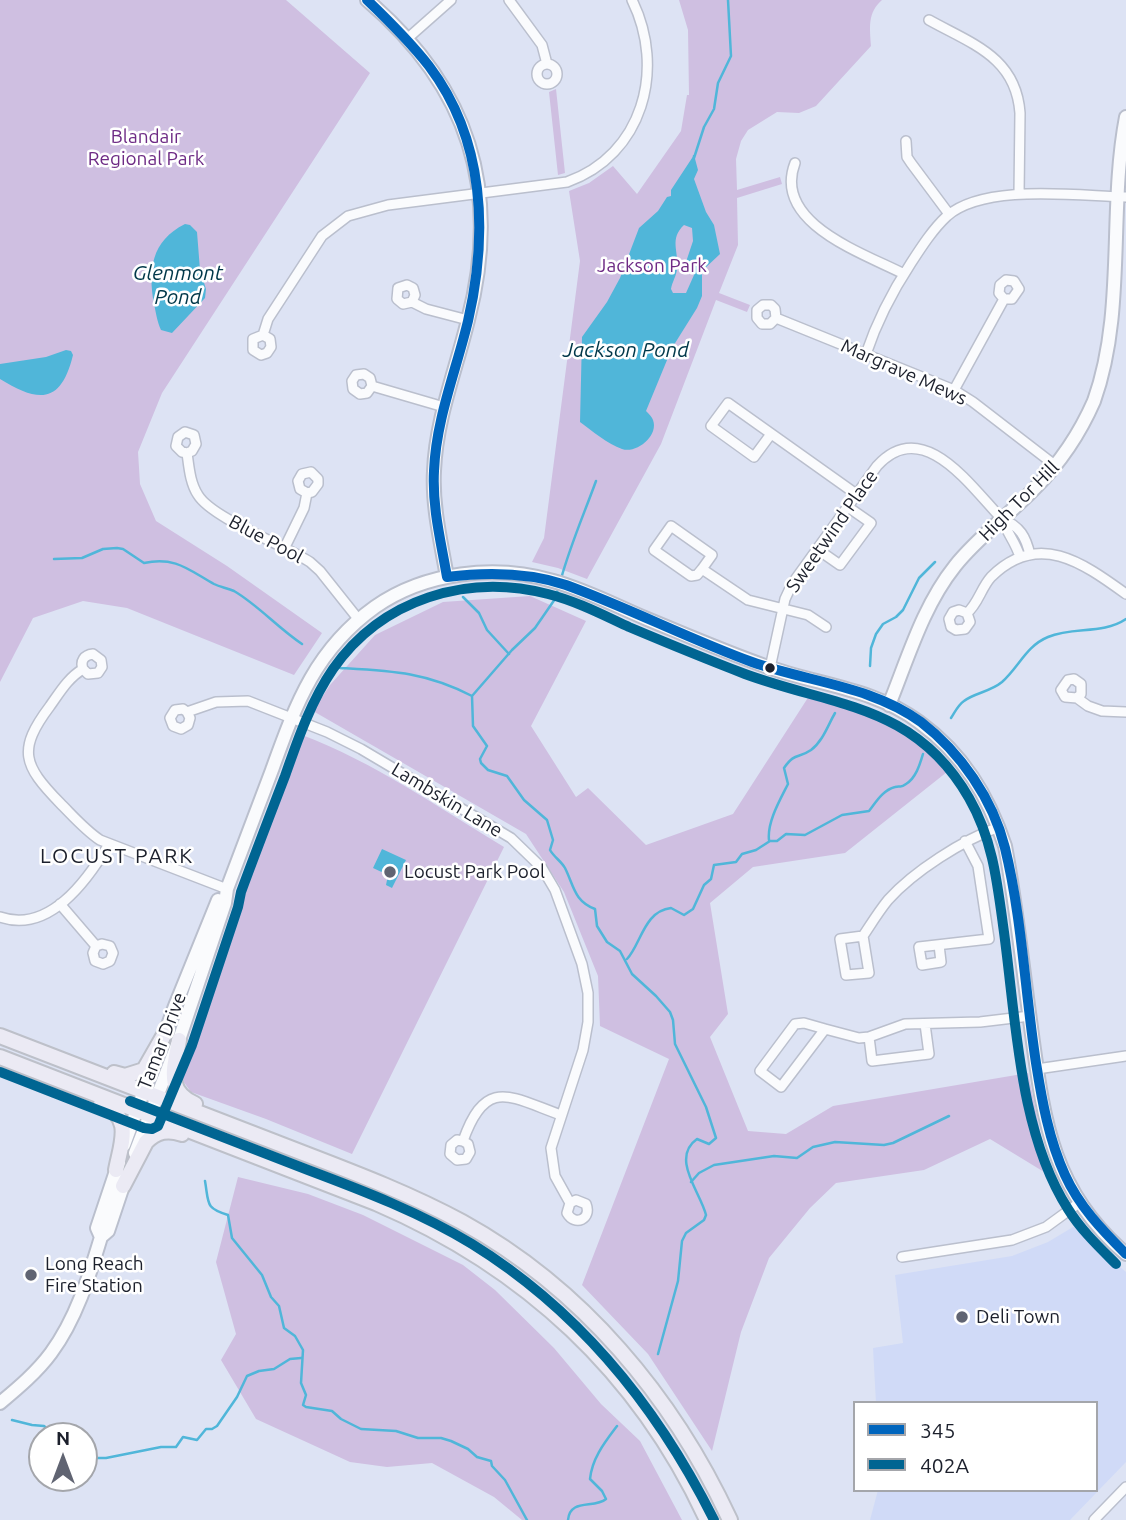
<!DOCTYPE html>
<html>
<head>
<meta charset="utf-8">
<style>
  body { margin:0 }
  #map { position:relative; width:1126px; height:1520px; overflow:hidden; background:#dde3f4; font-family:Ubuntu,sans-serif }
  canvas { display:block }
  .legend { position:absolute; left:853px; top:1401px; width:245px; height:91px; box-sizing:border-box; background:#fff; border:2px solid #a4a6ab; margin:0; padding:9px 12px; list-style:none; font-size:21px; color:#1c202c }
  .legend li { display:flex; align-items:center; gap:14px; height:35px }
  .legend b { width:35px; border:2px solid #a4a6ab }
  .north { position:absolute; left:28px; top:1422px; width:70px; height:70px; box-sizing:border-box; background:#fff; border:2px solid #a4a6ab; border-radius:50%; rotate:0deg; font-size:19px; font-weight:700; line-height:28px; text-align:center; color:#1c202c }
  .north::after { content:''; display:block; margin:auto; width:24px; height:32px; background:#606472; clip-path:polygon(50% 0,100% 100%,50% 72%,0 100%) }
</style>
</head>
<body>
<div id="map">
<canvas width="1126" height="1520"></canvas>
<ul class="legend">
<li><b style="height:9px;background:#0065bd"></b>345</li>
<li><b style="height:9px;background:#006592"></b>402A</li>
</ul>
<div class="north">N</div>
</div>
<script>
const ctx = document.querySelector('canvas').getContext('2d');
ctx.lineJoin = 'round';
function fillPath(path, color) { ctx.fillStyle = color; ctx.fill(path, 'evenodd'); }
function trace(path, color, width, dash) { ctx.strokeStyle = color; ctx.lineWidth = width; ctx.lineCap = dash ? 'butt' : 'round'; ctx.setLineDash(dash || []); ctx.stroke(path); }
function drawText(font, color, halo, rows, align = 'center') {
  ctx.font = font + ' Ubuntu,sans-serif'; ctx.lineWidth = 5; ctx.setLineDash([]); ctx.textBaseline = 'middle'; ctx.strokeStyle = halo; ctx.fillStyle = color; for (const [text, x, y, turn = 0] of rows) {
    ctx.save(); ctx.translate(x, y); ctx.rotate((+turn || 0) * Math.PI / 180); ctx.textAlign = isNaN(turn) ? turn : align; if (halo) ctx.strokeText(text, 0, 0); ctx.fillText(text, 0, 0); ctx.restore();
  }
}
fillPath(new Path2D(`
  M1078 1224 1101 1251 1126 1272V1462L1070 1520H870L878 1490H1096V1403H876L873 1348 903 1343 895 1275 1012 1256 1048 1242Z`), '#d0daf7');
fillPath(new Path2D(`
  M0 0H286L370 73 162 393 138 452 140 484 156 521 227 566 322 633 294 675 127 608 83 601 33 618 0 682Z
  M679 0H882C867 13 870 28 871 46L816 106 799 113 777 112 748 130 741 141 736 159 737 190 780 177 782 184 737 198 738 245 719 293 750 305 747 312 716 300 661 444 587 579 558 568 532 562 544 538 580 261 569 191 589 183 613 166 637 194 681 131 687 95H689L688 30Z
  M556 89 565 173 558 175 549 92Z
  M530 596 586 621 531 726 576 797 588 788 646 845 733 814 811 693 910 727 952 768 845 853 753 867 710 903 728 1014 710 1037 748 1131 786 1134 833 1106 1028 1073 1049 1175 990 1139 924 1170 836 1183 810 1208 769 1258 741 1332 712 1451 648 1354 582 1285 669 1059 600 1026 598 976 564 892 526 834 313 711 330 685 375 635 443 602Z
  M302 735C374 762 439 808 504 847L352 1154 266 1119 191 1092 183 1081V1055L213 978 236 902 298 736Z
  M238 1177 308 1194 363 1215 463 1265 495 1290 554 1348 601 1404 640 1441 682 1520H522L494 1497 432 1463 387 1467 350 1462 256 1419 221 1360 236 1334 216 1262Z`), '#cfbfe1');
fillPath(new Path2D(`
  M694 155 698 170 694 179 706 212 714 225 720 254 702 271V296L697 308 672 348 646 411C649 414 652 417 653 420 659 436 636 454 622 449 608 444 592 431 580 422L582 337 607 302 620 278 639 228 658 211 667 197 671 196V190ZM684 225 692 228 693 241 686 262 694 275 686 293H673L671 289C672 282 677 275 677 268 679 251 669 239 684 225Z
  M185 224 190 225 197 232 200 270 206 289 205 298 172 333 161 330C157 321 156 313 154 304 148 270 151 241 185 224Z
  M66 350 71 351 73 355C61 404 39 403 0 379V364L46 357Z
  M382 849 406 860 392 888 386 885 388 875 373 868Z`), '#50b6d9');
trace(new Path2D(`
  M694 156V158L704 127 714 109 718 83 731 56 728 0
  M54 559 82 558 103 549 117 548 123 549 144 563C175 556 189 570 214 584 220 587 227 588 234 591 258 605 278 628 302 644
  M561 579C570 546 584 514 596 481
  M559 586 555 599 535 628 512 650 472 696 473 726 487 746 480 759 481 763 488 770 507 776 524 800 547 820 553 840 550 850C554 857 561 861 565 868 574 886 574 901 595 909L597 926 607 942 620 951 632 974 656 996 670 1012 673 1020 675 1044 706 1107 716 1138 709 1144 697 1139C670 1158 701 1193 706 1215L704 1220 686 1233 682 1241 678 1281 658 1354
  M463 597 479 613 487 630 509 654
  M870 666 871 648 876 634 883 624 896 617 903 610 919 578 935 562
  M340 668C392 671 425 672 472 696
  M951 718C955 712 958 705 964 701 974 693 990 692 1002 682 1019 667 1026 646 1048 637 1074 626 1102 635 1126 619
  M769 840C767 822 780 800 788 784L784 768C795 752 798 759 811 750 823 741 828 725 835 713
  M627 959C641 944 644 911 671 908L684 915 693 909 704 885 711 879 714 865 736 862 742 854 756 850 770 841H777L786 834 805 835 842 815 869 811C876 802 883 790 895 787 902 785 899 789 906 784 916 778 920 764 923 754
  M205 1181C209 1204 205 1208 228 1215L232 1238 262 1275 271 1297 279 1306 284 1328 295 1336 303 1350 301 1383 306 1395 303 1405 306 1407 332 1411 341 1419 361 1429 396 1431 418 1438H441L451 1441 468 1449 477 1457 491 1461 492 1466 505 1480 527 1520
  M691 1182 699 1173 714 1165 774 1156 797 1158 813 1147 835 1142 884 1145 893 1143 949 1116
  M12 1420 32 1425 44 1426 54 1436
  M84 1453 97 1458H106L161 1447H176L183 1437 197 1440 206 1429H212L217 1426 237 1397 247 1376 259 1371 274 1369 290 1359 301 1358
  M568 1520C570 1498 594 1509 606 1499L602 1491 590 1479C592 1458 605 1442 617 1426`), '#50b6d9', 2.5);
const street = new Path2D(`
  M509 0 542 45 547 64
  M929 20C972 44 1016 57 1020 113L1019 194
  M408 38 451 0
  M537 74a10 10 0 1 1 20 0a10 10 0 1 1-20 0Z
  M906 141 907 157 911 163 949 214
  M795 163C772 223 863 253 904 274
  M412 302 415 295 413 288 407 285 398 288 397 299 403 304 412 302 426 309 468 320
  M776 318 770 324H762L757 318V310L763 305H771L775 309 776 318 954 390 973 402 1056 466
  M263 335 270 339 271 347 267 353 261 355 253 350V339L263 335 268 319 322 236 348 216 388 205 567 182C643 155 666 69 632 0
  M866 354C877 321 892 292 911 263 922 246 933 229 947 216 985 183 1078 196 1126 197
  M372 386 367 393 360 394 353 389 352 381 356 375 364 374 370 378 372 386 444 407
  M954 390 1004 299H1012L1019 289 1014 281 1006 280 1000 285 999 293 1004 299
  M771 434 754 457 711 426 728 403 856 494
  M187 453 192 451 196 444 194 435 185 432 178 437 176 446 182 452 187 453C189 467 190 483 198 495 212 518 284 545 310 562L320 571 359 620
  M1002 519C1007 533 1016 543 1020 557
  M285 547 304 508 307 493 312 492 318 484V479L311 472 302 474 298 481 300 489 307 493
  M817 549 840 565 871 523 848 507
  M702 569 712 555 671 526 654 550 691 576 697 575 702 569 748 600 808 615 826 627
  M967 613 959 610 953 612 949 619 951 627 956 630 965 629 970 622 967 613C978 604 981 588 991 577 1038 530 1083 563 1126 594
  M770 668 785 599 792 584 877 466C923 415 971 487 1002 519 1020 526 1026 537 1030 555
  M83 669 88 674 98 673 102 667 101 660 93 654C84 655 80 661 83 669 68 678 60 692 50 706 17 750 23 765 60 803 73 816 85 830 100 840L227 889
  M1077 698 1081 694V684L1074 679 1068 680 1061 690 1065 697 1077 698 1088 706 1102 711 1126 712
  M187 712 190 718 188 725 181 729 173 726 170 718 175 710 183 709 187 712 216 702 248 701 327 732 361 749 511 838 542 868 555 890 582 964 588 993V1022L583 1050 551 1148 555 1176 570 1203 567 1213C575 1227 592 1219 586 1204L576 1200 570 1203
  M60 904 96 946 93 953 95 961 103 964 110 961 113 953 110 946 102 944 96 946
  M0 917C49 934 87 881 109 844
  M863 936 840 939 846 975 869 973 863 936C871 924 879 911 888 900 914 871 963 840 999 827
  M939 945 941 962 922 965 919 947 989 939 978 866 965 841
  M825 1029 804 1023 795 1024 760 1071 781 1087 825 1029 859 1038 869 1037 905 1024 980 1022 1030 1016
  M869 1037 872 1061 929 1054 925 1024
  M1037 1069 1126 1056
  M463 1141 468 1144 470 1152 466 1159 457 1160 450 1154 451 1145 457 1140 463 1141C486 1076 510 1097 561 1115
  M902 1257 1012 1240 1046 1227 1079 1203
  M1094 1520 1126 1487`);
const secondary = new Path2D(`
  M367 0C469 87 502 190 468 320 456 370 436 419 434 471 432 506 441 542 447 577
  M889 705C908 658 923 606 955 566 978 537 1009 515 1035 488 1060 463 1080 433 1094 401 1126 311 1108 211 1126 117
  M124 1145 175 1006 218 900
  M135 1153 179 1040 225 903 227 889C242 849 257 810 272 770 296 704 315 650 375 607 425 572 495 564 553 581 586 590 616 606 647 619 686 635 725 652 765 666 817 685 874 688 919 722 963 754 988 795 1005 846 1016 903 1022 962 1030 1020 1043 1114 1049 1189 1126 1254
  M101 1237 97 1228 119 1162
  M0 1403C18 1388 37 1372 51 1353 76 1319 89 1277 101 1237L108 1231 126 1177`);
const primary = new Path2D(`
  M0 1036C90 1071 181 1106 272 1141 336 1166 401 1189 462 1222 582 1288 673 1397 730 1520
  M179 1040C175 1066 164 1091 195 1104
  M0 1057 376 1203C525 1267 639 1372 707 1520
  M114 1073 125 1076 144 1070 164 1035
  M101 1104C134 1117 121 1143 116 1170
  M123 1186 146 1142C157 1131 168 1129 182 1134`);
trace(street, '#babfcd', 12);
trace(secondary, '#babfcd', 16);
trace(primary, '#bdc0c9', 18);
trace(street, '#fafbfd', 9);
trace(secondary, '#fafbfd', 12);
trace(primary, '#ebeaf4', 14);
trace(new Path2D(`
  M367 0C389 21 410 42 429 66 485 140 488 234 468 321 456 371 436 419 434 471 432 507 441 542 447 577
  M447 577C487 572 527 572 566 585 629 608 689 639 752 662 808 682 872 686 921 722 960 752 993 799 1005 848 1022 917 1025 992 1036 1063 1042 1101 1049 1140 1065 1175 1079 1206 1102 1230 1126 1254`), '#0065bd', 10);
trace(new Path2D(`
  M0 1072 144 1128 152 1129 158 1126 192 1045 238 907 241 892C255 854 270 815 285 776 298 739 311 701 333 669 382 599 467 573 548 594 576 601 603 615 629 627 667 643 706 659 745 674 835 707 915 704 969 798 992 838 997 880 1003 925 1016 1015 1018 1131 1068 1209 1081 1230 1099 1247 1116 1264
  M130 1101C189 1124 249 1147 308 1170 364 1191 421 1213 472 1244 580 1311 658 1408 714 1520`), '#006592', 10);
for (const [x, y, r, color] of [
  [770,668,6,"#1c202c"],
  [390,872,7,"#606472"],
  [31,1275,7,"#606472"],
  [962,1317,7,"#606472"]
]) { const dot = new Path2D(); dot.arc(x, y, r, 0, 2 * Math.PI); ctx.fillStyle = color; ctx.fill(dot); trace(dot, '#fff', 2.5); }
drawText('19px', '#6e2b85', '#fff', [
  ["Blandair",146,137],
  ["Regional Park",146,159],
  ["Jackson Park",652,266]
]);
drawText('19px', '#1c202c', '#fff', [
  ["Margrave Mews",904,372,24],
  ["High Tor Hill",1019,501,-45],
  ["Sweetwind Place",832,531,-55],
  ["Blue Pool",266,539,28],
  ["Lambskin Lane",447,800,31],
  ["Tamar Drive",162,1041,-69]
]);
drawText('19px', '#1c202c', '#fff', [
  ["Locust Park Pool",404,872],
  ["Long Reach",45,1264],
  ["Fire Station",45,1286],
  ["Deli Town",976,1317]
], 'left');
drawText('italic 21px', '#003749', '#fff', [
  ["Glenmont",178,273],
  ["Pond",178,297],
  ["Jackson Pond",626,350]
]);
ctx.letterSpacing = '2px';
drawText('21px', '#1c202c', '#fff', [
  ["LOCUST PARK",117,856]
]);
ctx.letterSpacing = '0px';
</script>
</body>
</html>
